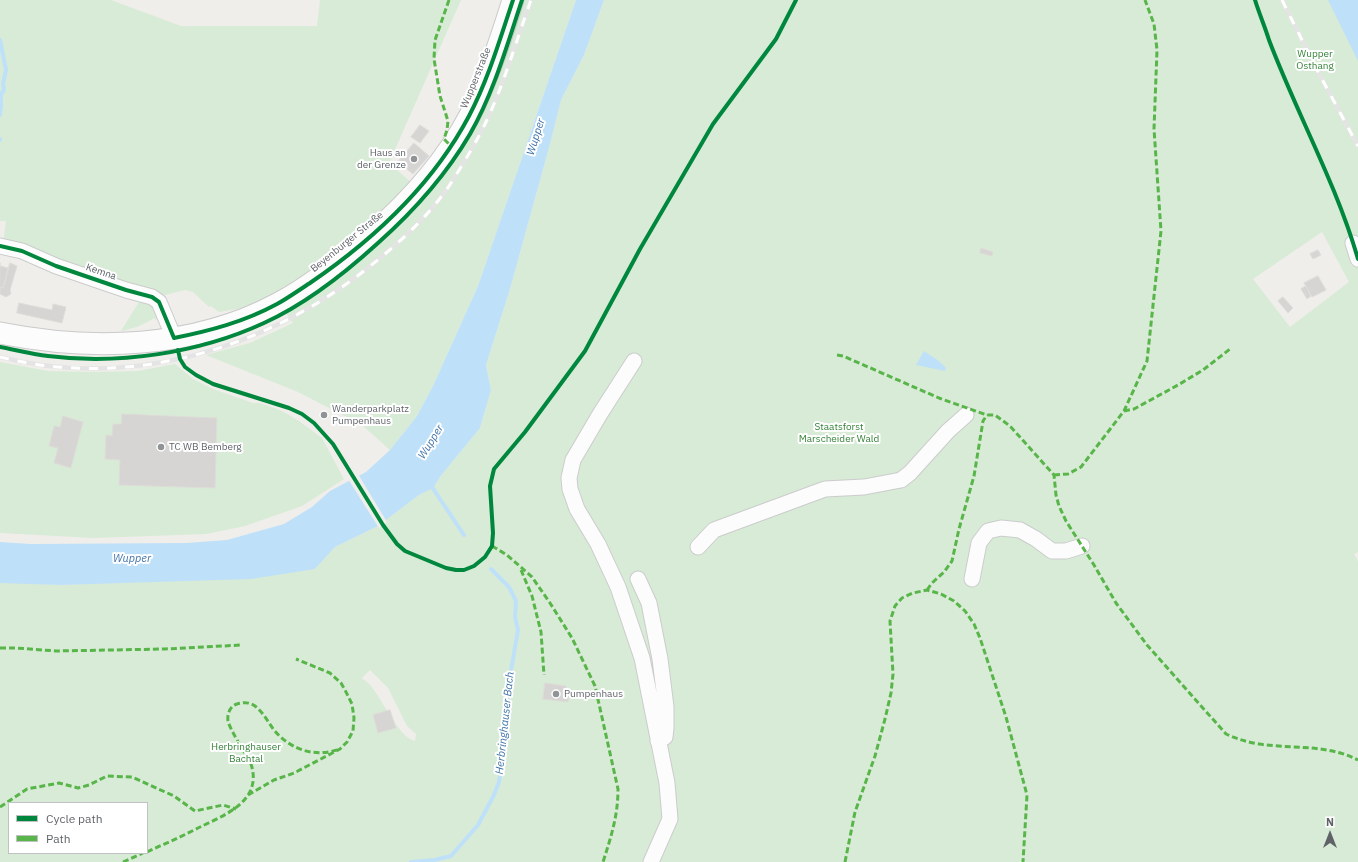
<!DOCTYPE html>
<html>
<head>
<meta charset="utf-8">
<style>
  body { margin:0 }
  #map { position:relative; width:1358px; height:862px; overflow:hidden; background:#efeeea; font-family:"IBM Plex Sans",sans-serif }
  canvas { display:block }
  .legend { position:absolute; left:8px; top:802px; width:140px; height:52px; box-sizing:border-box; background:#fff; border:1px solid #bfc1c3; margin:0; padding:5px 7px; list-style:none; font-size:12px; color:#5f6368 }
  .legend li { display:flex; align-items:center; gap:8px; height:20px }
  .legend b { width:20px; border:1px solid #bfc1c3 }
  .north { position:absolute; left:1310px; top:814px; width:40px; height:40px; -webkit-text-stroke:3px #fff; paint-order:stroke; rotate:0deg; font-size:11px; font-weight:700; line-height:16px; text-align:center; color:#5f6368 }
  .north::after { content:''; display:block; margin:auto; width:14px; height:18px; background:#5f6368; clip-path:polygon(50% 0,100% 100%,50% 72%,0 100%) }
</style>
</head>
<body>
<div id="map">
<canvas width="1358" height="862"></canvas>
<ul class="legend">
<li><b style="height:5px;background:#00873e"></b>Cycle path</li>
<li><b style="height:5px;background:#58b549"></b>Path</li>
</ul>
<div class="north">N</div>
</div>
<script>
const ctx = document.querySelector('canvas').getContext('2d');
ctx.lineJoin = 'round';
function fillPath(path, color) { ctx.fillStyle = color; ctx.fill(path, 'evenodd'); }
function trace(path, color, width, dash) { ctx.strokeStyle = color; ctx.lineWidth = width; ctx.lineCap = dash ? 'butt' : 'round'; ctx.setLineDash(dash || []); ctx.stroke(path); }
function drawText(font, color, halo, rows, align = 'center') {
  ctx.font = font + ' "IBM Plex Sans",sans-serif'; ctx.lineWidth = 4; ctx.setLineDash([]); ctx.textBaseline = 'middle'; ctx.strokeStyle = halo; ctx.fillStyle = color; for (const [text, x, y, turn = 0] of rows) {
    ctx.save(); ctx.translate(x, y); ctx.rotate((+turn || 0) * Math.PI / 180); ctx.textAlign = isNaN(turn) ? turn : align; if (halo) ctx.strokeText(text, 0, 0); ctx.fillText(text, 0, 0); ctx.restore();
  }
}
fillPath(new Path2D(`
  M0 0H111L181 26H317L320 0H461L389 163 412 183 464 114 506 2 502 0H576L478 286 433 386 417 416 390 450 362 425 298 392 206 355 250 343 293 323 278 302 219 312 211 306 209 307 193 292 185 290 161 296 3 243 6 221H0Z
  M604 0H1332L1358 50V552L1354 554 1358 561V862H0V582L60 585 315 569 335 547 378 526 419 495 433 487 440 477 480 428 491 390 486 365 510 289 550 144 561 100 584 55ZM1322 232 1349 282 1290 327 1253 279ZM370 670 388 688 407 726 416 734 415 741C399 738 382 699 371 686 369 683 365 681 362 678ZM9 803H147V853H9Z
  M136 296 151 300 158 315 156 320 154 318C143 325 133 329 121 331L139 302Z
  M0 362 48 371 96 372 138 371 175 364 193 379 213 389 253 403H260L282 411 299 421 322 438 344 479 302 506 245 526 206 534 94 538 0 533Z`), '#d8ebd6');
fillPath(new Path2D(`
  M576 0H604L584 55 561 100 550 144 510 289 486 365 491 390 480 428 440 477 433 488 419 495 378 526 335 547 315 569 251 579 60 585 0 583V542L30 544 187 543 227 540 284 524 312 507 330 491 366 472 390 450 417 416 433 386 478 286Z
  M1328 0H1358V61Z
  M924 351 939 361 946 368 945 371 916 365Z`), '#bfe0f9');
fillPath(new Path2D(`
  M358 474 387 522 379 528 348 479Z`), '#efeeea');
trace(new Path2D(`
  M0 40 6 70 3 84 4 90 1 94V106L0 115
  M0 139V140
  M430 484 464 535
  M411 862 434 860 451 856 478 825 494 795 499 782 506 734 508 688 518 630 515 617 516 601 509 587 491 569`), '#bfe0f9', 4);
const building = new Path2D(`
  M420 125 429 131 420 143 411 137Z
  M414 143 429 156 413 174 398 162Z
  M981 248 993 252 992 256 980 253Z
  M1318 250 1321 255 1313 259 1310 254Z
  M0 263V266L8 268 3 288 0 287Z
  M10 263 17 266 10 290 11 294 6 297 0 294V287L3 288Z
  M1318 276 1326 290 1312 297 1304 283Z
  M1306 286 1311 296 1307 299 1301 289Z
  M1283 297 1293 308 1288 313 1278 301Z
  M19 303 52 310 53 304 66 307 62 323 17 313Z
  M122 414 217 418 215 488 119 485 120 460 105 459 106 435 112 436 113 424H121Z
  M63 416 83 422 71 468 54 463 58 448 49 446 54 426 60 427Z
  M545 683 566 686V689H570L568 702 543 699Z
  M390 710 396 728 378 733 373 715Z`);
fillPath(building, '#d6d5d3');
trace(building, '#deddd9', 1);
const street = new Path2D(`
  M1353 243 1358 259
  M0 246 22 251 56 266 126 290 152 297 159 302 174 338
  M634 361 600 414 573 460 569 478 570 489 577 509 598 544 618 587 642 658 667 783 670 819 651 862
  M698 547 714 530 825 489 864 487 901 480 910 473 948 431 966 415
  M638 579 649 603 660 659 666 707V728L665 737 658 741
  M972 579 979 543 988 531 1001 528 1020 530 1036 539 1052 551H1066L1082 546`);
const secondary = new Path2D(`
  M0 333C91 351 193 349 277 304 309 287 343 260 370 236 409 202 446 161 470 115 488 79 501 39 513 0`);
trace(street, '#cbcccc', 17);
trace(secondary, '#cacacb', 23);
trace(street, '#fdfcfc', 15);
trace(secondary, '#fdfcfc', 21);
const rail = new Path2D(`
  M1282 0 1316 68 1358 146
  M0 357C130 390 266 349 369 267 398 244 428 217 449 186 460 169 471 151 480 134 502 92 515 44 531 0`);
trace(rail, '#e4e4e4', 4.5);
trace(rail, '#fff', 3, [9]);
trace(new Path2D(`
  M449 0 435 40 434 59 440 96 448 121 447 130 444 139 451 146
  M837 355 843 356 939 398 987 415H995L1010 426 1054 475 1056 495 1059 506 1066 521 1094 565 1116 603 1147 645 1226 734C1237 739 1247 742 1259 744 1292 749 1327 744 1358 760
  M1124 411 1134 409 1178 385 1203 370 1230 349
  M1054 475 1068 474 1081 467 1124 411 1147 361 1161 231 1154 129 1157 50 1154 24 1145 0
  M492 546 507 555 532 577 550 603 572 638 595 686 618 789C618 816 611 837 603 862
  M521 570 532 596 541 632 544 675
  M927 590 932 583 944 572 952 561 959 529 974 476 983 421 987 415
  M0 648H16L56 651 165 649 242 645
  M248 795 274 780 294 773 340 749 347 742 353 731 354 718 352 704 345 690 341 683 330 673 296 659
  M0 807 27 789 59 783 78 788 89 785 107 776 132 777 174 796 195 811 223 805 236 809
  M147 852C164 844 181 837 198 828 225 815 263 801 251 764 246 754 230 730 228 721 227 714 230 706 237 704 243 702 250 702 255 706 263 712 268 722 274 730 291 750 315 758 340 749
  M123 862 143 853
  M845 862 855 812 875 756 885 719 891 693 893 674 890 621 895 606 902 598 913 593 927 590 941 594 954 601 965 611 974 624 980 638 1006 717 1027 795 1023 862`), '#58b549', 3, [6, 3]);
trace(new Path2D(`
  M1255 0C1259 13 1265 27 1269 40 1297 114 1336 183 1358 259
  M0 246 22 251 56 266 126 290 152 297 159 302 174 338C209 331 244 322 277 304 288 298 299 290 310 283 373 240 433 184 469 116 488 80 500 39 513 0
  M0 347C16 350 32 354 48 356 119 365 199 353 264 323 306 304 344 274 378 243 414 211 446 175 470 134 494 92 507 45 522 0
  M178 350 180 359 185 367 196 375 213 384 289 408 302 414 314 423 333 444 383 525 397 544 405 551 446 568 456 570H464L474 566 485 557 492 546 493 533 490 486 494 469 525 432 585 351 640 249 713 124 776 39 796 0`), '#00873e', 4);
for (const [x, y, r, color] of [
  [414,159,4,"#919496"],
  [324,415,4,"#919496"],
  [161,447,4,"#919496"],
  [556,694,4,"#919496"]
]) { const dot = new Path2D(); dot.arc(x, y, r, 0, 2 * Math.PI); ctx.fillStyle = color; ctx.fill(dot); trace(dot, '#fff', 1.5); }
drawText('10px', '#348238', '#fff', [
  ["Wupper",1315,54],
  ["Osthang",1315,66],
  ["Staatsforst",839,427],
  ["Marscheider Wald",839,439],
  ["Herbringhauser",246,747],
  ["Bachtal",246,759]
]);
drawText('10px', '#5f6368', '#fff', [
  ["Wupperstraße",476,78,-68],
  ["Beyenburger Straße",347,242,-39],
  ["Kemna",101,272,19]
]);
drawText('10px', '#5f6368', '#fff', [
  ["Haus an",406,153,"right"],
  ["der Grenze",406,165,"right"],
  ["Wanderparkplatz",332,409],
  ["Pumpenhaus",332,421],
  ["TC WB Bemberg",169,447],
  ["Pumpenhaus",564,694]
], 'left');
drawText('italic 11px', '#4174aa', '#fff', [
  ["Wupper",536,137,-73],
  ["Wupper",431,442,-58],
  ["Wupper",132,559],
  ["Herbringhauser Bach",505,723,-84]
]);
</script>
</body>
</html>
